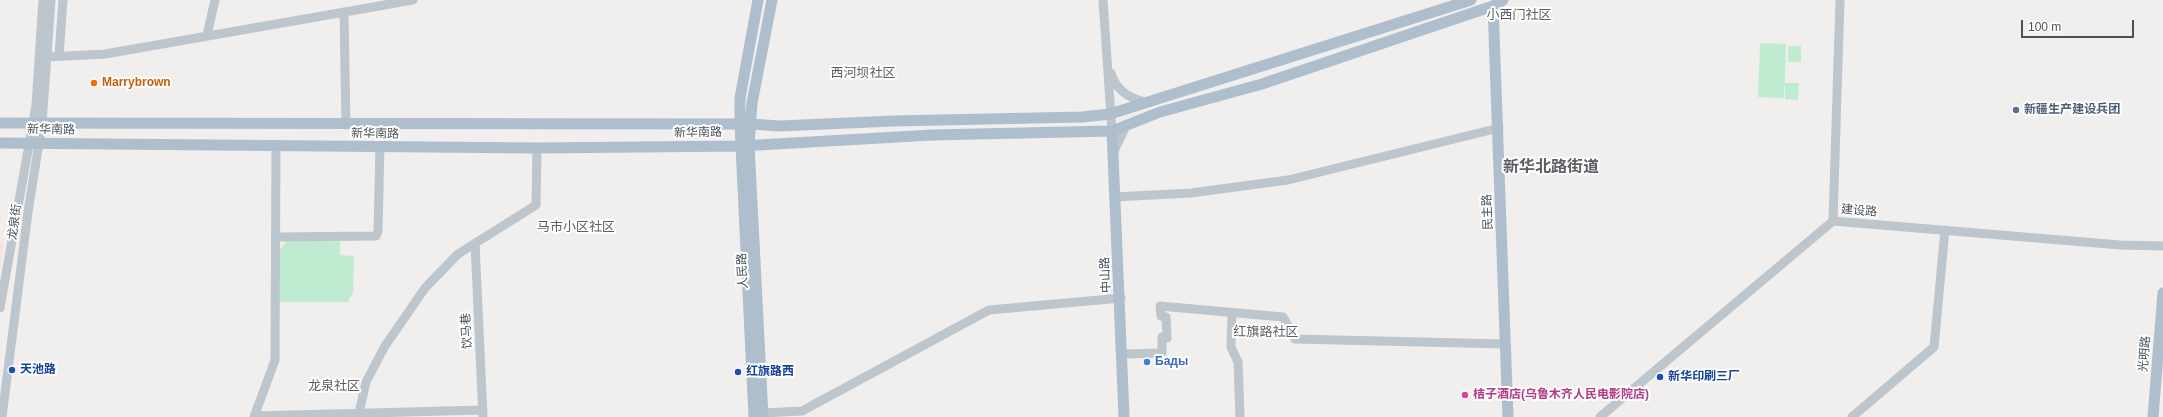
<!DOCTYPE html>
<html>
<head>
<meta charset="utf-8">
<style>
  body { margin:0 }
  #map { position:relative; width:2163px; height:417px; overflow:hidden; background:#f1eeee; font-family:Helvetica,sans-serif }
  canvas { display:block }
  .scale { position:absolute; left:2021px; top:20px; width:113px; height:18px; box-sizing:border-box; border:2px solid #47515a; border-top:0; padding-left:5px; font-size:12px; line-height:14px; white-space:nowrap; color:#47515a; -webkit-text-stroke:3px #fff; paint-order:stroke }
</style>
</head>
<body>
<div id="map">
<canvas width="2163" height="417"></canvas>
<div class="scale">100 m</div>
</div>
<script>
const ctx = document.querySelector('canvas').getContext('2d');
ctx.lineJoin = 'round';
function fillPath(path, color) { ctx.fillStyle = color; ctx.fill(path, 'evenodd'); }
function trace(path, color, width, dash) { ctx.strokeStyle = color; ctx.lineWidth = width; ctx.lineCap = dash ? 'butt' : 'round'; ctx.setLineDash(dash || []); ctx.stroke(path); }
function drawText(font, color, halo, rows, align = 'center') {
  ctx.font = font + ' Helvetica,"Noto Sans SC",sans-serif'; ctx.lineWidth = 4; ctx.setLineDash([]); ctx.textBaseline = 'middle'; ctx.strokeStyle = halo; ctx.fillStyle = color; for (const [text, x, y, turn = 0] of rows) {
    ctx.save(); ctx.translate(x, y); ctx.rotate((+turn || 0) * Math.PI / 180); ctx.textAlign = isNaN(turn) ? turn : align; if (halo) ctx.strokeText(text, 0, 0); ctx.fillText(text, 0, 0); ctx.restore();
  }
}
fillPath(new Path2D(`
  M0 241 4 242 0 273Z`), '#f9e2df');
fillPath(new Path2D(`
  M1760 43 1786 44 1784 98 1758 97Z
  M1788 46H1801V62H1788Z
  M1785 83H1799L1798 100 1785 99Z
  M340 239V255L354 256 353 292 348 302H279L280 250 287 240Z`), '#bfecd0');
trace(new Path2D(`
  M1103 0 1112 131
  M344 12 346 125
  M207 35 215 0
  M59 56 63 0
  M47 57 105 54 413 0
  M1111 73C1116 90 1128 98 1145 102
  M1114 151 1126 126
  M1115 197 1191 193 1288 180 1499 128
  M1833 221 1840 0
  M276 237 376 236 378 231 380 146
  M475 243 483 417
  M0 308 36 105 43 0
  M1232 313 1231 347 1238 362 1240 417
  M1122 354 1162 353V337L1167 338 1166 317 1161 316 1160 306 1283 317 1295 339 1505 344
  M359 413 366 382 385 346 425 288 458 254 536 205 537 148
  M763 413 802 411 989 310 1121 298
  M255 416 483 410
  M2 417 28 212 42 124 51 0
  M254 417 275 360 276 145
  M1600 417 1833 221 2120 245 2163 246
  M1852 417 1934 347 1945 230`), '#bdc6cc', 9);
trace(new Path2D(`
  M1493 6 1508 417
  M0 123 750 124 780 126 893 121 1082 117 1110 114 1471 0
  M1112 131 1124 417
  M0 143 537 148 741 146 932 135 1112 131 1160 112 1262 84 1493 6 1503 0
  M754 417 740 125V98L758 0
  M763 417 749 145 752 103 772 0
  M2153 417 2163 293`), '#afbecc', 11);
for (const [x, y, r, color] of [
  [94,83,4,"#e8710a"],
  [2016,110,4,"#5c6f8a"],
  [1147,362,4,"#3f7fe0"],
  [12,370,4,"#1a4fb4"],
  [738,372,4,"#1a4fb4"],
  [1660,377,4,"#1a4fb4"],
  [1465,395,4,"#d1479c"]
]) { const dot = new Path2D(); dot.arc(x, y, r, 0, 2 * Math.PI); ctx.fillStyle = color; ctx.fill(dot); trace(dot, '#fff', 1.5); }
drawText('bold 12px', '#c56008', '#fff', [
  ["Marrybrown",102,83]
], 'left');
drawText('bold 12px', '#4e5e75', '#fff', [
  ["新疆生产建设兵团",2024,110]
], 'left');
drawText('12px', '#47515a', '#fff', [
  ["新华南路",51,130,1],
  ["新华南路",698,133,-1],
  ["新华南路",375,134,1],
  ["建设路",1859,211,5],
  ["民主路",1488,212,-92],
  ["龙泉街",15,222,-82],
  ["人民路",743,271,-93],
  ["中山路",1106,275,-93],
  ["饮马巷",467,331,-93],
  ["光明路",2145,354,-85]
]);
drawText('bold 12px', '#366cbe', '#fff', [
  ["Бады",1155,362]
], 'left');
drawText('bold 12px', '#164399', '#fff', [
  ["天池路",20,370],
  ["红旗路西",746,372],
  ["新华印刷三厂",1668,377]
], 'left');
drawText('bold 12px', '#b23c85', '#fff', [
  ["桔子酒店(乌鲁木齐人民电影院店)",1473,395]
], 'left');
drawText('13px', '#5b5f63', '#fff', [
  ["小西门社区",1519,15],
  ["西河坝社区",863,73],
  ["马市小区社区",576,227],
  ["红旗路社区",1266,332],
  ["龙泉社区",334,386]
]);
drawText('bold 16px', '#5b5f63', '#fff', [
  ["新华北路街道",1551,168]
]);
</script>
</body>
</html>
